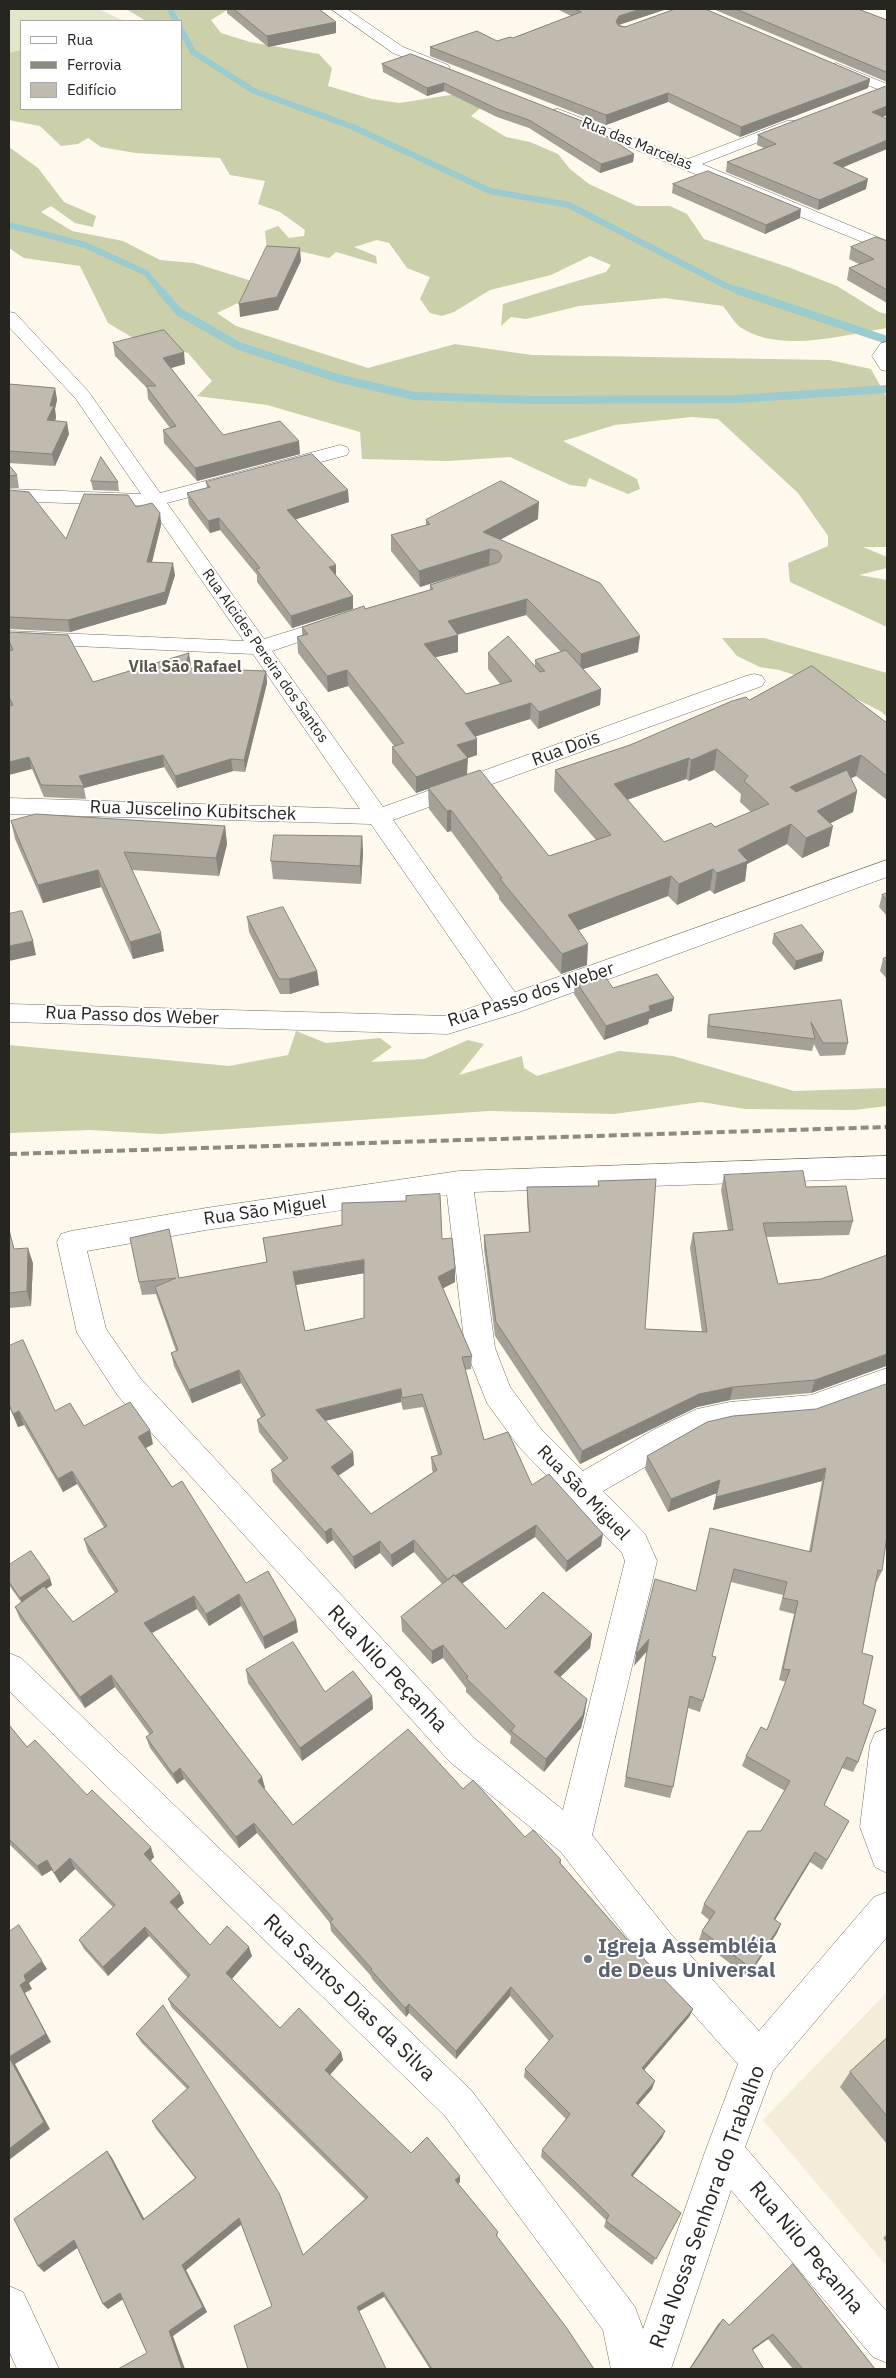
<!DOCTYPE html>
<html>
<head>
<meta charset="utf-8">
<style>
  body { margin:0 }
  #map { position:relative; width:896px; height:2378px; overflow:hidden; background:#fef9ec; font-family:"IBM Plex Sans",sans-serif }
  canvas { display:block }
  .frame { position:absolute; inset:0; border:10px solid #272520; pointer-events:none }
  .legend { position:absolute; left:20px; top:20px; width:162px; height:90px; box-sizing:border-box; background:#fff; border:1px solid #a9a8a6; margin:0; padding:6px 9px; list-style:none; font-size:15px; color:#272520 }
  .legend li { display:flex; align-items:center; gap:10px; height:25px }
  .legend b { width:25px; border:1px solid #a9a8a6 }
</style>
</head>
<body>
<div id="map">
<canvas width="896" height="2378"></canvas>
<div class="frame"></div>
<ul class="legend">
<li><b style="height:6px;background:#fff"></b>Rua</li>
<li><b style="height:6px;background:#8d8a81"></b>Ferrovia</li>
<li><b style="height:14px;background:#c0bbae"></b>Edifício</li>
</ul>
</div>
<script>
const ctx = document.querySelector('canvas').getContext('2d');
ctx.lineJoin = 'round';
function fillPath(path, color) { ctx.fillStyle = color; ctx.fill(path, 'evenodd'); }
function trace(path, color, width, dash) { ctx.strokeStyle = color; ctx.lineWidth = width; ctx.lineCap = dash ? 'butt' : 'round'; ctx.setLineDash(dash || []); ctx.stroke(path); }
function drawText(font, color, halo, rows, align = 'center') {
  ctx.font = font + ' "IBM Plex Sans",sans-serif'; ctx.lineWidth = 4; ctx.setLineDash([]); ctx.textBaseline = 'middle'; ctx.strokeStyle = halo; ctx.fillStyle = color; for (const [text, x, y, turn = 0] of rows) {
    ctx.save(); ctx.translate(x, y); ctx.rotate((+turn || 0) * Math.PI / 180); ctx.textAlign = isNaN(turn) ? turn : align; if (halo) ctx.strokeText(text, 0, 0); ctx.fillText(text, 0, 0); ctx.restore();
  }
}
fillPath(new Path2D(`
  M887 1992V2267L763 2120Z`), '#f4ecd8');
fillPath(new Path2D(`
  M9 9H99L124 21H21V55L9 58Z`), '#e2e6ca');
fillPath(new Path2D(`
  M126 9H229L211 20 221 33 250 42 319 54 332 68 328 86 372 99 399 103 463 93 488 102 471 116 506 137 530 142 558 154 570 169 589 184 637 206H670L687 214 704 239 788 267 837 286 879 312 887 314V328C844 335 779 354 740 327 734 322 728 312 723 306L665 298 579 306 526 319 511 317 501 326 503 304 606 272 611 265 590 256 551 275 490 290 454 312 442 316 430 313 420 299 430 277 407 268 389 243 377 240 354 247 376 256 377 264 336 252 329 258 290 249 267 251 265 231 278 226 289 238 304 236 305 230 280 212 258 204 265 181 230 175 220 158 135 153 101 147 88 138 78 144 61 146 40 126 9 120V53L21 50V109H181V21H146Z
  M9 147 38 168 64 202 96 216 93 227 75 223 51 206 41 212 72 231 123 241 160 260 194 263 255 282 284 281 217 313 236 326 368 368 455 344 532 355 829 360 871 369 887 398V547H863L887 557V568L859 575 887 580V627L790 582 788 563 828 546V536L798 493 718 419 692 417 615 425 563 441 637 479 640 489 628 494 589 478 586 487 570 485 510 457 448 461 362 459 360 432 267 405 197 396 212 381 188 353 138 341 108 323 80 266 24 258 9 248Z
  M722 638H764L887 673V717L882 712 835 688 779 670 760 667 737 656Z
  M296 1031 326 1043 380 1038 392 1047 371 1062 424 1059 468 1040 484 1044 459 1075 522 1056 524 1068 537 1076 619 1051 673 1056 794 1091 887 1088V1106L854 1110 745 1109 701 1102 614 1114 489 1111 160 1134 90 1130 9 1133V1045L229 1066 288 1055Z`), '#cbcfaa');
trace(new Path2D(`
  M170 9 176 21
  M181 30 193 52 254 91 353 127 490 191 569 205 726 286 740 291
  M9 225 85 245 146 273 161 291`), '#9bcbce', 6);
trace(new Path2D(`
  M160 290 179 312 239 346 337 378 414 396 534 400 737 399 887 389
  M737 290 887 340`), '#9bcbce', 8);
const minor = new Path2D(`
  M331 9H347L403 47 448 65 450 68 443 72 438 71 393 53Z
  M836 63 887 84V93L831 70 829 67Z
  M558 109 688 159 787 121H797L800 124 797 127 702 164 887 241V252L553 116 551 113 553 110Z
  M9 312 15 313 88 391 160 493 340 445 347 447 349 451 347 455 167 503 264 639 332 618 339 616 346 618 349 622 346 626 272 651 383 807 746 676 754 674 762 676 765 681 762 686 393 820 519 998 523 1005 519 1012 510 1014 501 1012 371 824 9 814V798L360 809 253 654 9 643V631L244 641 150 506 9 501V489L141 494 76 399 9 327Z
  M887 1156V1178L474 1192 495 1348 510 1387 541 1429 583 1471 655 1429 697 1409 730 1402 811 1395 887 1368V1394L811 1421 730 1428 703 1434 603 1491 645 1534 657 1561 592 1835 670 1933 759 2031 874 1897 887 1892V1937L773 2071 745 2147 887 2312V2363L873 2357 731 2190 671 2369H611L603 2330 445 2116 9 1691V1653L21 1658 471 2090 635 2307 643 2329 705 2152 738 2064 644 1959 561 1852 450 1762 118 1396 77 1333 57 1242 61 1234 71 1231 206 1208 459 1171ZM447 1195 465 1348 487 1403 519 1447 622 1553 625 1561 563 1810 474 1738 140 1378 106 1329 87 1251 206 1230Z
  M887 1728V1873L875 1867 860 1827 870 1745 875 1733Z
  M9 2286 23 2292 59 2369H17L9 2351Z`);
const tertiary = new Path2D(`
  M887 342V371L881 370 872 356 881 343Z
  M887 860V877L519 1012 448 1034 9 1022V1004L448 1016Z`);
trace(minor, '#716d61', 1);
trace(tertiary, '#716d61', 1);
fillPath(minor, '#fff');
fillPath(tertiary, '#fff');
trace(new Path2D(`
  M9 1154 887 1127`), '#8d8a81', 4, [8, 4]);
fillPath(new Path2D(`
  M227 9H319L336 22V33L268 47 227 13Z
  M559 9H667L619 25 870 79 868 88 740 137 668 102 606 125 430 56V47L497 41 513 38 571 16 559 10Z
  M713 9H858L887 20V82Z
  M411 54 634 154 633 162 600 173 529 128 497 117 444 91 427 96 383 72 382 64Z
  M887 86V115L883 117 843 167 866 189 818 210 726 172 727 162 764 148 757 145 758 135Z
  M673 184 800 218 765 234 672 193Z
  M887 241V303L847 280 849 268 859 264 849 259 851 247Z
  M113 343 185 364 171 368 223 435 300 454 197 481 164 443 163 430 170 428 148 399 147 388 115 356Z
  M9 384 55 388 57 400 55 409 56 418 55 421 69 434 55 466 9 463Z
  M9 465 17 475 19 488H9Z
  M91 481 118 482 119 491 93 490Z
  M206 482 349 502 296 519 336 576 353 596V609L292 628 257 582V575L220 530 210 533 189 505 187 493 207 488Z
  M9 490 66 539 136 507 160 513 161 525 152 562 175 575 166 604 70 632 9 629Z
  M538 519 500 540 638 652 583 669 601 689 600 705 538 729 530 719 475 736 477 739V755L467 758V774L549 856 596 840 554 791 555 770 630 745 749 700 887 723V800L856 776 851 778 857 791 853 812 830 823 829 846 802 858 787 844 747 864 745 881 714 894 710 890 677 905 668 896 579 930 587 965 561 974 499 899V896L451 831 447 832 429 809 428 789 416 793 392 763V747L394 746 348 686 328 692 298 653 297 637 302 635V627L430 590V585L477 569 420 587 391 551V535L426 525V520ZM526 615 561 652 535 660V666L488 653V669L500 684 466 694 435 657 458 652 457 635ZM714 770 741 794 740 802 751 812 715 827 664 842 627 800 686 779 689 781Z
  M9 632 93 682 191 666 190 668 266 671 267 683 245 772 233 771 177 788 164 767 84 788 86 799 44 797 32 769 9 704V651L10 650 9 648Z
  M11 821 225 826 227 844 219 876 132 870 164 951 133 959 101 887 43 903 15 839Z
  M362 836 363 853 361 884 273 879 271 861Z
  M887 893V916L879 907 882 895Z
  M247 917 317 971 319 985 290 994H280L249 932Z
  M774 934 822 961 794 970 772 943Z
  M887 957V979L880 971 883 959Z
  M575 980 613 988 672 1011 649 1019 648 1024 604 1040 574 994Z
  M841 1000 848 1043 845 1055 820 1056 814 1044 812 1051 707 1038V1027L709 1015Z
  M724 1175 806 1187 853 1221 849 1235 766 1237 778 1284 821 1279 887 1255V1367L886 1366 811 1393 730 1400 697 1407 580 1464 495 1336 484 1249V1235L529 1232 527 1202V1187L598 1186V1181L645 1329 702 1332 690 1248 693 1233 728 1231 721 1190Z
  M9 1228 14 1249 33 1263 31 1306 9 1308Z
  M263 1238 442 1239 455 1268V1282L443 1288 472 1356 471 1369 465 1370 484 1440 532 1485 601 1546 566 1572 535 1537 462 1583 506 1629 592 1634 590 1648 560 1677 585 1712 581 1728 544 1772 510 1743 511 1736 466 1692V1688L443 1658 432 1664 402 1631 401 1617 442 1584 414 1552 392 1567 380 1553 355 1569 333 1540 327 1544 273 1482 271 1470 283 1462 259 1432 257 1420 261 1417 241 1383 192 1403 174 1366 171 1353 176 1351 158 1300 156 1294 142 1295 139 1282 179 1278 267 1263ZM364 1273V1318L305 1331 296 1285ZM401 1402 403 1410 423 1407 438 1455 431 1457 432 1470 433 1472 371 1514 338 1476 354 1465 353 1452 325 1421Z
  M9 1346 55 1411 84 1426 153 1444 146 1448 172 1487 246 1583 296 1620 298 1632 265 1649 241 1606 209 1626 197 1609 152 1633 262 1777 265 1788 264 1789 293 1825 463 1789 525 1837 561 1860V1864L646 1961 693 2009 689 2017 644 2070 652 2089 638 2105 665 2131 662 2138 633 2176 681 2213 652 2265 604 2227 606 2220 541 2157 542 2150 566 2119 524 2077 525 2069 549 2041 510 1996 456 2059 409 2013 406 2017 372 1979 371 1976 331 1931 330 1923 257 1833 239 1848 184 1779 177 1784 150 1748 146 1737 150 1735 115 1687 85 1708 20 1619 15 1607 21 1602 9 1585V1565L52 1585 46 1589 73 1622 115 1593 88 1552 84 1539 104 1527 77 1484 63 1492 24 1425 18 1427 9 1406Z
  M816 1409 882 1571 876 1583 862 1653 863 1704 858 1762 853 1772 842 1768 824 1806 849 1821 822 1870 810 1862 775 1920 781 1924 777 1933 748 1977 699 1940 702 1931 709 1920 701 1913 704 1904 761 1831 785 1791 742 1766 746 1756 767 1730 786 1682 779 1680 794 1614 779 1610 783 1595 731 1582 712 1656 716 1657 700 1712 688 1708 673 1787 670 1798 624 1787 647 1651 634 1666 696 1591 707 1540 809 1552 822 1481 713 1510 717 1493 668 1512 645 1469 647 1456Z
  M246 1670 325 1692 372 1696 373 1709 302 1761 248 1683Z
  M9 1725 27 1747 87 1795 154 1857 150 1861 184 1903 177 1909 210 1945 252 1956 232 1979 280 2028 341 2052 343 2060 330 2075 411 2153 460 2176V2182L458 2184 498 2232 497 2237 594 2369H430L384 2297 272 2306 241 2224 186 2270 207 2312 147 2353 123 2299 108 2309 103 2304 77 2247 44 2272 107 2151 112 2158 144 2219 195 2178 156 2129 152 2121 187 2089 141 2042 136 2034 163 2005 303 2255 365 2199 172 2008 168 1999 188 1978 149 1936 108 1976 84 1949 79 1940 113 1907 75 1869 60 1883 52 1870 42 1876 9 1844Z
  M887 2038V2144L840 2087 850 2072Z
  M887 2234V2243L883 2238Z
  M793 2264 875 2369H793L768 2339 752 2350 764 2369H689L718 2324 723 2319 729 2325Z`), '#a5a196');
fillPath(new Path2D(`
  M641 9H667L618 25 616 22 619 16Z
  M336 22V33L268 47 267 36Z
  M870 79 868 88 740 137 741 127Z
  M444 83V91L427 96V88Z
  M668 93V102L606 125V115Z
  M887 106V115L870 122 872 112Z
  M887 140V149L832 172 833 163Z
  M634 154 633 162 600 173 601 164Z
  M868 179 866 189 818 210 819 200Z
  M801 209 800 218 765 234 766 225Z
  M300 248 301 261 278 310 240 317 239 304Z
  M184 352 185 364 164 370 163 358Z
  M55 388 57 400 55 409 56 418 49 432 47 420 50 406Z
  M67 422 69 434 55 466 52 454Z
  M299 441 300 454 197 481 195 468Z
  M348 490 349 502 288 522 287 510Z
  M539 502 538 519 483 549V532Z
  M160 513 161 525 149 574 147 562Z
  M219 518 220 530 210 533 208 521Z
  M490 549 489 565 420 587 419 571Z
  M173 563 175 575 166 604 70 632 68 620Z
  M336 565V577L329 567Z
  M353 596V609L292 628 291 616Z
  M527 599 526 615 448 637V621Z
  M458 635V652L424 660V644Z
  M640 636 638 652 580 670 581 654Z
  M189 653 191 666 187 680 185 668Z
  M347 670 348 686 328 692 327 676Z
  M266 671 267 683 245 772 244 760Z
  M601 689 600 705 538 729 539 712Z
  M531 703 530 719 465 740V723Z
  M477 739V755L457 762V745Z
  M717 749 714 770 689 781 691 760Z
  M163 755 164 767 84 788 79 776Z
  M861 755 856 776 786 807 790 787Z
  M29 757 32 769 9 775V762Z
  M468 758 467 775 416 793V777Z
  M689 758 686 779 612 805 614 784Z
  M231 759 233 771 177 788 175 776Z
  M857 791 853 812 813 832 817 811Z
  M451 810V831L447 832V811Z
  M791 824 787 844 747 864 745 881 714 894 717 873 738 850Z
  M225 826 227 844 219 876 216 858Z
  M833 826 829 846 802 858 806 838Z
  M362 836 363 853 361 884 360 866Z
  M713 869 710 890 677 905 679 884Z
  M98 870 101 887 43 903 38 885Z
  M671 876 668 896 566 935 568 915Z
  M161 933 164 951 133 959 130 942Z
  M33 941 36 955 9 961V946Z
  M588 944 587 965 561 974 562 954Z
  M824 952 822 961 794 970 796 961Z
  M317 971 319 985 290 994 289 979Z
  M674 998 672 1011 649 1019 648 1024 604 1040 606 1026 649 1006Z
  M28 1248 33 1263 31 1306 27 1291Z
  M364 1260 365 1273 295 1285 293 1272Z
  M455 1268V1282L438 1291V1277Z
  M887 1354V1364L886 1366 811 1393 815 1380Z
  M239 1370 241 1383 192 1403 189 1390Z
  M733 1387 730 1400 697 1407 580 1464 582 1451 699 1394Z
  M401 1389V1402L317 1423 316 1410Z
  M19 1411 24 1425 18 1427 13 1414Z
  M150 1430 153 1444 142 1450 138 1437Z
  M353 1452 354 1465 332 1480 331 1467Z
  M826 1468 822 1481 713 1510 716 1497Z
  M72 1471 77 1484 63 1492 58 1479Z
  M720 1480 717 1493 668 1512 671 1499Z
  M536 1525 535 1537 449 1592V1580Z
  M331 1528 333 1540 327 1544 325 1532Z
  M603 1534 601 1546 566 1572 567 1561Z
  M414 1540V1552L392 1567 391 1555Z
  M380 1541V1553L355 1569 353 1557Z
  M50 1578 52 1585 23 1605 20 1598Z
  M239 1594 241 1606 209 1626 206 1614Z
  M194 1596 197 1609 148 1635 144 1623Z
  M296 1620 298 1632 265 1649 263 1637Z
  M592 1634 590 1648 552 1685 554 1672Z
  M649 1639 647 1651 634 1666 636 1654Z
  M443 1645V1658L432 1664V1651Z
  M111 1675 115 1687 85 1708 80 1697Z
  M372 1696 373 1709 302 1761 300 1748Z
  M587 1699 585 1712 581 1728 544 1772 546 1759Z
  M180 1768 184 1779 177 1784 173 1774Z
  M262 1777 265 1788 260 1792 258 1781Z
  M254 1823 257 1833 239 1848 236 1837Z
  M151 1847 154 1857 148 1864 144 1854Z
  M815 1852 810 1862 770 1928 774 1919Z
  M70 1858 75 1869 60 1883 54 1873Z
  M47 1860 52 1870 42 1876 37 1866Z
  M180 1893 184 1903 174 1912 170 1902Z
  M781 1924 777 1933 748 1977 752 1969Z
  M145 1927 149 1936 108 1976 103 1967Z
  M249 1947 252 1956 229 1982 226 1973Z
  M42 1961 47 1969 29 1983 32 1989 25 1993 51 2042 15 2064 50 2129 9 2160V2057L20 1985 24 1975Z
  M511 1987 510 1996 456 2059V2051Z
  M409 2004V2013L406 2017 405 2008Z
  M693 2009 689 2017 639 2076 642 2068Z
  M341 2052 343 2060 327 2078 325 2070Z
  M655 2081 652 2089 633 2111 636 2103Z
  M665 2131 662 2138 628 2182 631 2175Z
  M107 2151 112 2158 148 2226 143 2220Z
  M460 2176V2182L455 2187V2180Z
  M239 2218 242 2224 186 2270 207 2312 173 2336 185 2369H182L169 2331 182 2265Z
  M74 2240 80 2246 44 2272 38 2266Z
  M383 2292 384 2297 358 2312 357 2307Z
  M120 2293 125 2298 108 2309 103 2304Z
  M773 2334 768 2339 747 2354 752 2349Z`), '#86837a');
const building = new Path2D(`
  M234 9H319L336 22 267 36Z
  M575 9H641L619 16 616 22 619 26 625 27 675 9H705L870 79 741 127 668 93 606 115 430 47 477 31 497 41 510 37 513 38 581 12Z
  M736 9H858L887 20V72Z
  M411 54 587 123 634 154 601 164 529 120 497 109 444 83 427 88 382 64Z
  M887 86V106L872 112 887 119V140L833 163 868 179 819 200 727 162 776 144 758 135Z
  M708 171 801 209 766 225 673 184Z
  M876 237 887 241V290L849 268 874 259 851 247Z
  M267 246 300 248 277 297 239 304Z
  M164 330 184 352 163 358 223 435 280 421 299 441 195 468 163 430 176 426 146 386H156L113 343Z
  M9 384 55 388 50 406H54L47 420 67 422 52 454 9 451Z
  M312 454 348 490 287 510 336 565 329 567 353 596 291 616 256 569 260 568 219 518 208 521 187 493 210 487 206 482Z
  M101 457 118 482 91 481Z
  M9 465 17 475 9 476Z
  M501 481 539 502 483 532 600 583 640 636 581 654 527 599 448 621 458 635 424 644 466 694 512 681 488 653 508 636 540 672 545 671 535 660 566 650 601 689 539 712 531 703 465 723 477 739 457 745 468 758 416 777 392 747 404 743 347 670 327 676 297 637 308 634 302 627 364 606 365 609 433 589 430 585 499 562 502 556 498 551 490 549 419 571 391 535 430 524 426 520Z
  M9 490 29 492 66 539 84 494 128 495 136 507 152 503 160 513 147 562 173 563 165 592 68 620 9 617Z
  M9 632 68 635 93 682 189 653 185 668 266 671 244 760 231 759 175 776 163 755 79 776 84 786 41 785 29 757 9 762V706L13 705 9 697V651L13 650 9 641Z
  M812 666 887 723V776L861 755 790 787 796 792 847 770 857 791 817 811 833 826 806 838 791 824 738 850 748 861 717 873 713 869 679 884 671 876 568 915 588 944 562 954 500 879 502 878 451 810 447 811 428 788 480 770 549 856 611 835 555 770 630 745 732 701 746 697 749 700ZM717 749 748 776 744 781 769 804 715 827 711 823 664 842 614 784 689 758 691 760Z
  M36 814 225 826 216 858 124 852 161 933 130 942 98 870 38 885 11 821Z
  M274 835 362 836 360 866 271 861Z
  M887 893V900L882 895Z
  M283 907 317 971 289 979H279L247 917Z
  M22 911 33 941 9 946V914Z
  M802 925 824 952 796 961 774 934Z
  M887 957V963L883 959Z
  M601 971 613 988 657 974 674 998 649 1006 650 1011 606 1026 575 980Z
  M841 1000 848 1043H823L811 1022 815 1039 709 1026V1015Z
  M803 1171 806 1187 846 1186 853 1221 763 1223 778 1284 821 1279 887 1255V1354L815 1380 733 1387 699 1394 582 1451 496 1322 484 1235 530 1232 527 1187 599 1186 598 1181 656 1179 645 1329 707 1332 693 1233 733 1230 724 1175Z
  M440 1194 442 1239 452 1238 455 1268 438 1277 472 1356 462 1357 484 1440 508 1432 532 1485 549 1474 603 1534 567 1561 536 1525 455 1576 454 1575 448 1580 414 1540 391 1555 380 1541 353 1557 331 1528 325 1532 271 1470 288 1458 257 1420 265 1415 239 1370 189 1390 171 1353 178 1350 155 1287 176 1278 139 1282 130 1238 169 1229 179 1278 267 1262 263 1238 342 1225V1203L406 1201V1196ZM364 1260V1318L305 1331 293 1272ZM401 1389 402 1398 422 1394 442 1454 431 1457 437 1470 371 1514 331 1467 353 1452 316 1410Z
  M9 1230 14 1249 28 1248 27 1291 9 1293Z
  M23 1340 55 1411 70 1403 84 1426 130 1402 150 1430 138 1437 172 1487 182 1481 246 1583 268 1571 296 1620 263 1637 239 1594 206 1614 194 1596 144 1623 262 1777 258 1781 293 1825 408 1729 463 1789 473 1780 525 1837 533 1830 561 1860 559 1862 646 1961 693 2009 642 2068 655 2081 636 2103 665 2131 631 2175 681 2213 656 2259 606 2221 609 2215 542 2150 570 2114 525 2069 553 2036 511 1987 456 2051 409 2004 405 2008 371 1970 372 1969 330 1922 333 1919 254 1823 236 1837 180 1768 173 1774 146 1737 153 1732 111 1675 80 1697 15 1607 44 1586 73 1622 118 1591 84 1539 107 1526 72 1471 58 1479 19 1411 13 1414 9 1404V1346Z
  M887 1384V1535L882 1571 878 1570 862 1653 873 1656 863 1704 876 1710 858 1762 847 1757 824 1805 849 1821 827 1860 815 1852 774 1919 781 1924 752 1969 702 1931 715 1912 704 1904 748 1831H761L790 1781 746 1756 761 1727 767 1730 790 1670 783 1669 798 1601 783 1598 787 1582 734 1569 712 1656 716 1657 703 1701 690 1696 673 1787 626 1777 649 1639 636 1654 655 1579 696 1591 710 1528 811 1552 826 1468 716 1497 720 1480 671 1499 647 1456 707 1422 733 1416 816 1409Z
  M31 1551 50 1578 20 1598 9 1582V1565Z
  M454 1575 506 1629 543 1592 592 1634 554 1672 587 1699 583 1715 546 1759 511 1731 515 1726 466 1678 468 1677 443 1645 432 1651 401 1617Z
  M293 1642 325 1692 353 1671 372 1696 300 1748 246 1670Z
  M9 1725 27 1747 35 1740 87 1795 92 1790 151 1847 144 1854 180 1893 170 1902 210 1945 227 1926 249 1947 226 1973 280 2028 299 2008 341 2052 325 2070 411 2153 427 2137 460 2176 455 2180 498 2232 496 2235 566 2327 594 2369H432L383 2292 357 2307 386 2369H248L234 2326 272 2306 239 2218 182 2265 203 2307 169 2331 182 2369H118L147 2353 120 2293 103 2304 74 2240 38 2266 14 2219 107 2151 143 2220 196 2178 152 2121 189 2087 136 2034 163 2005 279 2193 303 2255 368 2197 168 1999 190 1975 145 1927 103 1967 79 1940 115 1905 70 1858 54 1873 47 1860 37 1866 9 1839Z
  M19 1925 42 1961 24 1975 26 1981 20 1985 46 2034 9 2057V1932Z
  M887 2038V2116L850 2072Z
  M9 2057 44 2122 9 2149Z
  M793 2264 875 2369H803L773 2334 752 2349 764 2369H690L723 2319 729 2325Z`);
fillPath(building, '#c0bbae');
trace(building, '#86837a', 1);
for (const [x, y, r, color] of [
  [588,1959,5,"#6b7280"]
]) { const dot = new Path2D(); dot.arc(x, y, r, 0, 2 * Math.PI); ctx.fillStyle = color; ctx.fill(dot); trace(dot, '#fff', 2); }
drawText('15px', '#272520', '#fff', [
  ["Rua das Marcelas",637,144,22],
  ["Rua Alcides Pereira dos Santos",265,656,55]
]);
drawText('bold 16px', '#5a564b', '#fff', [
  ["Vila São Rafael",185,667]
]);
drawText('18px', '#272520', '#fff', [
  ["Rua Dois",566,749,-20],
  ["Rua Juscelino Kubitschek",193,811,2],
  ["Rua Passo dos Weber",531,995,-18],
  ["Rua Passo dos Weber",132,1016,2],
  ["Rua São Miguel",265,1211,-8],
  ["Rua São Miguel",583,1493,46]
]);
drawText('21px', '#272520', '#fff', [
  ["Rua Nilo Peçanha",387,1669,47],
  ["Rua Santos Dias da Silva",349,1998,44],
  ["Rua Nossa Senhora do Trabalho",708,2207,-70],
  ["Rua Nilo Peçanha",806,2248,50]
]);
drawText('bold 21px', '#5b616d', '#fff', [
  ["Igreja Assembléia",598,1947],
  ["de Deus Universal",598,1971]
], 'left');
</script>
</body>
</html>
